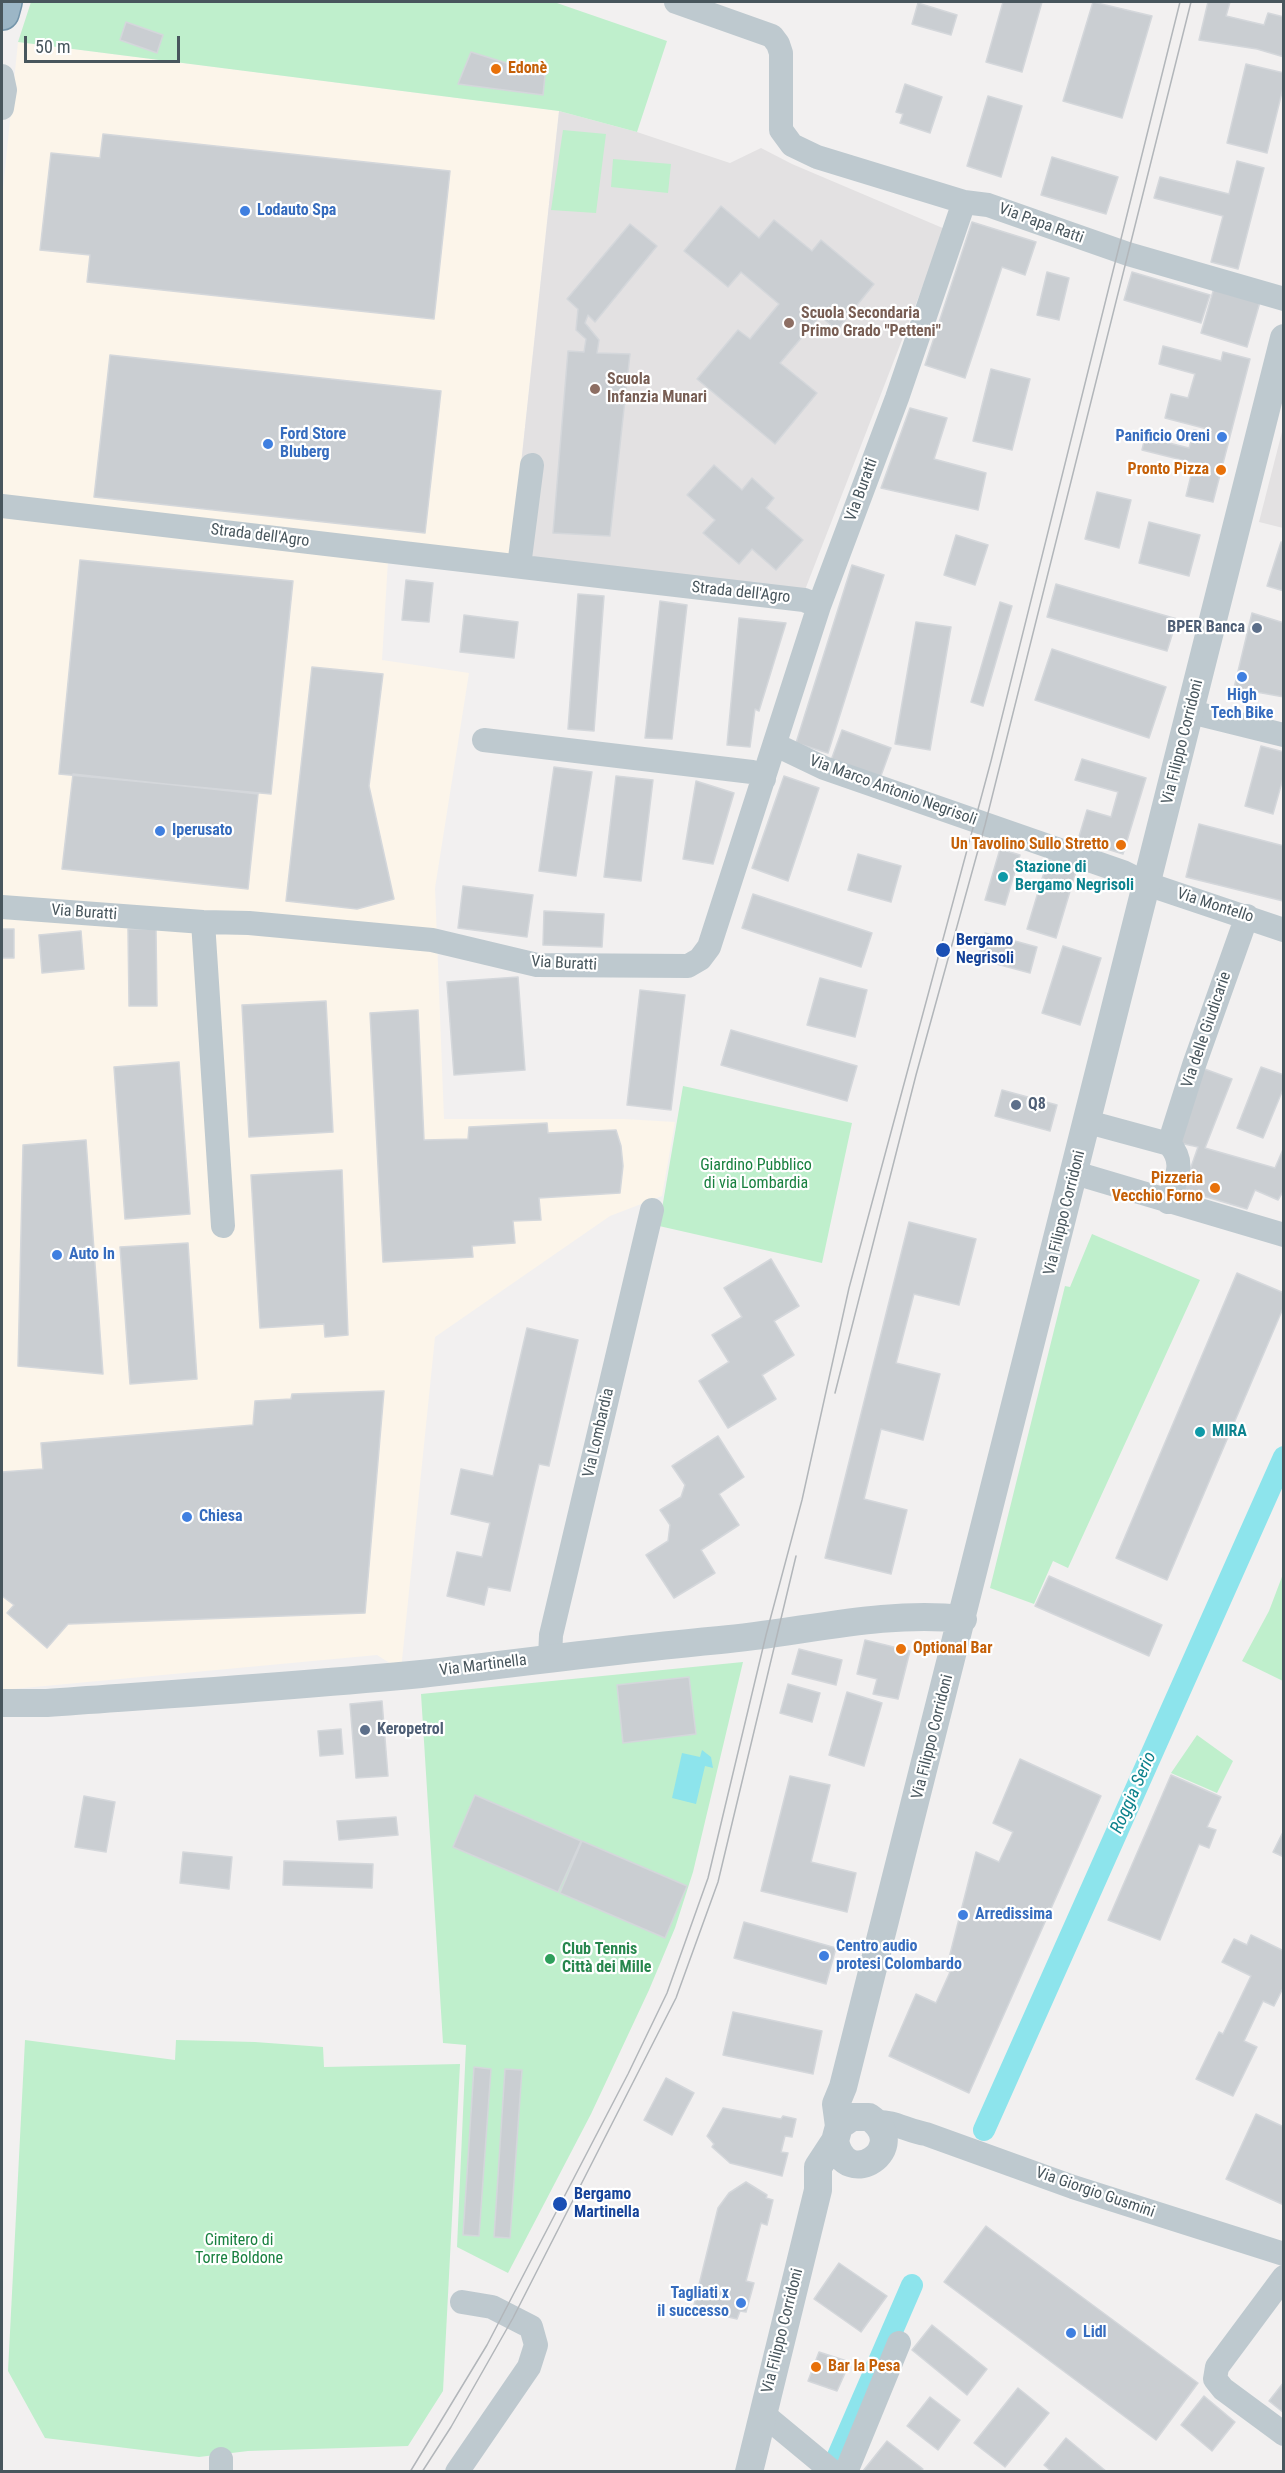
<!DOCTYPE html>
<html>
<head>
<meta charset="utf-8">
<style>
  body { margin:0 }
  #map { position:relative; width:1285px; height:2473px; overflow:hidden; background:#f2f0f0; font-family:"Roboto Condensed",sans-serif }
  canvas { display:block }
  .frame { position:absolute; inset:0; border:3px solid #48565d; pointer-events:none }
  .scale { position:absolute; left:24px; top:36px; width:156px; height:27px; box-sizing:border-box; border:3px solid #48565d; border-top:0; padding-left:8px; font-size:18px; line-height:21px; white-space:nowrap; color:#48565d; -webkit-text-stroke:4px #fff; paint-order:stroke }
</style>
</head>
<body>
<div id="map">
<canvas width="1285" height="2473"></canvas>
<div class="frame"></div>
<div class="scale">50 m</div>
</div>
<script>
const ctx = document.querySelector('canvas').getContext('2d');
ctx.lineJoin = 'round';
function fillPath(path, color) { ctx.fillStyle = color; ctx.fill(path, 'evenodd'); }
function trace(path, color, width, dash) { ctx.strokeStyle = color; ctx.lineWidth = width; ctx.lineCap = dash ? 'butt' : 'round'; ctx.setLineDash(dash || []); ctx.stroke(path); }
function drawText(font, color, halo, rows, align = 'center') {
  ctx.font = font + ' "Roboto Condensed",sans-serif'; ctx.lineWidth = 4.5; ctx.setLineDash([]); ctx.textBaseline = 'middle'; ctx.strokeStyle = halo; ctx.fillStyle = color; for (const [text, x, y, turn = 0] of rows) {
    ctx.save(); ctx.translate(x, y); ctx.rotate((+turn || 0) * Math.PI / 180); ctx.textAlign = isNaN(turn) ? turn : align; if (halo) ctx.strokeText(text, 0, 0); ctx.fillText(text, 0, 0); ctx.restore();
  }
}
fillPath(new Path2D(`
  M18 42 559 111 511 557 389 544 382 660 469 673 435 888 444 1119H624L675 1122 662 1196 610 1216 435 1337 401 1670 377 1655 2 1690V199Z`), '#fcf5ea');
fillPath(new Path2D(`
  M559 111 637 132 730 163 761 148 792 164 945 229 803 595 511 557Z
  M1283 428V528L1259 522Z`), '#e3e1e2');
fillPath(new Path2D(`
  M31 2H554L667 41 637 132 559 111 18 42Z
  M563 130 606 134 596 213 551 210Z
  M613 159 671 164 668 193 611 187Z
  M683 1086 852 1123 822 1263 659 1226Z
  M1092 1234 1200 1280 1068 1568 1053 1561 1034 1604 990 1588 1065 1286 1070 1287Z
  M1283 1574 1284 1681H1283L1242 1661 1269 1611Z
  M743 1662 693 1872 675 1928 649 1990 591 2114 508 2273 457 2247 466 2045 443 2043 421 1694Z
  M1197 1735 1233 1761 1217 1793 1171 1773Z
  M25 2040 175 2060 176 2040 255 2042 323 2047 324 2067 460 2064 443 2391 408 2446 248 2451 199 2457 45 2438 8 2371Z`), '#bfefcc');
fillPath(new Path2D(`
  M702 1750 711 1757 713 1768 705 1766 696 1804 672 1798 682 1753 700 1757Z`), '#8de4ec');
trace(new Path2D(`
  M984 2130 1284 1457
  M831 2472 912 2285`), '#8de4ec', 22);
const building = new Path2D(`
  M1003 2H1042L1022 72 986 62Z
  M1093 2 1152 16 1122 118 1063 101Z
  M1208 2H1230L1226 16 1264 25 1268 13 1284 17V57L1257 49 1199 40Z
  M918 3 957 15 951 35 912 24Z
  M126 22 163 35 157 53 120 40Z
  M471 52 545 75 543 95 458 84Z
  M1246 64 1284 73V84L1267 153 1227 143Z
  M905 84 942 97 930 133 900 123 903 114 896 112Z
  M988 96 1022 106 1001 177 967 166Z
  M103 134 450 171 434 319 87 282 90 255 40 250 51 153 100 158Z
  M1052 157 1118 177 1106 214 1041 195Z
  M1237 161 1264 168 1238 269 1211 262 1223 216 1154 198 1160 177 1229 194Z
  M721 206 759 238 774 220 812 251 821 240 874 284 837 330 820 316 780 363 817 393 775 444 697 379 738 330 750 339 779 304 741 272 728 287 684 251Z
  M972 222 1036 242 1025 275 1002 267 965 378 925 365Z
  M630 224 657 246 595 322 588 315 585 323 599 340 597 353 630 354 610 536 553 533 568 351 584 352 586 339 576 330 578 309 567 299Z
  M1047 272 1069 278 1059 320 1037 315Z
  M1132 272 1210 295 1201 323 1124 300Z
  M1214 288 1260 302 1247 347 1201 333Z
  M1163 346 1221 361 1223 352 1250 359 1213 502 1186 496 1194 463 1142 450 1145 437 1189 448 1194 430 1210 434 1211 430 1165 418 1171 394 1188 398 1195 374 1159 364Z
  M110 355 441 391 425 533 94 497Z
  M991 369 1030 379 1012 450 973 441Z
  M910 408 947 418 934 459 986 473 978 510 881 488Z
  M714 465 742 490 752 478 774 498 766 508 803 540 776 570 752 549 739 564 703 533 715 520 687 495Z
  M1097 492 1131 500 1119 548 1085 539Z
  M1149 522 1200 535 1189 576 1139 563Z
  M956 535 988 545 975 585 944 575Z
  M1281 542 1284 543V591L1267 586Z
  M80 560 293 581 271 794 59 774Z
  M852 565 884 575 828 753 796 743Z
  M406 580 433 583 429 622 402 620Z
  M1056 584 1177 619 1167 651 1047 617Z
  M578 594 604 596 594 731 568 729Z
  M660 601 687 605 672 739 645 738Z
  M1000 602 1012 606 983 706 971 702Z
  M1252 613 1284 623V697L1234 688Z
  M464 615 518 622 514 658 460 652Z
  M739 618 786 623 759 711 755 709 750 747 727 745Z
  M916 622 951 627 930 750 895 744Z
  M1052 649 1166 687 1149 738 1035 700Z
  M312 667 383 674 369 786 394 899 357 909 286 901Z
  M842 730 891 748 878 784 829 766Z
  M1261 746 1284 752V775L1273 814 1245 806Z
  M1082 759 1146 778 1123 854 1078 840 1087 810 1111 817 1118 792 1075 780Z
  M554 767 592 772 576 876 539 871Z
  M73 774 258 794 248 889 62 869Z
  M616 776 653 780 641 881 604 877Z
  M784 776 819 788 788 881 752 868Z
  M696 781 734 793 713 864 683 859Z
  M1199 824 1284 846 1283 901 1186 877Z
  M1000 849 1020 855 1005 905 985 900Z
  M858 854 901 866 891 902 848 890Z
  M1048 859 1077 868 1056 938 1027 929Z
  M463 886 533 895 527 937 458 928Z
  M753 894 872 933 861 967 742 928Z
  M544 911 604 914 602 947 543 945Z
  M2 929H14V958H2Z
  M128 929H156L157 1006H129Z
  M81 931 84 969 42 973 39 935Z
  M985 933 1037 947 1030 973 978 959Z
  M1063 946 1101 958 1080 1025 1042 1013Z
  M518 977 525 1070 454 1075 447 982Z
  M820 978 867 990 855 1037 807 1025Z
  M640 990 685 995 671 1110 627 1105Z
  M326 1001 333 1132 249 1137 242 1005Z
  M418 1010 424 1140 468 1139 469 1127 547 1123 548 1133 616 1130 621 1146 623 1166 620 1193 539 1198 541 1220 513 1221 515 1243 472 1246 473 1257 383 1262 370 1013Z
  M731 1030 857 1066 847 1101 721 1065Z
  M179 1062 190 1214 125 1219 114 1067Z
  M1199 1067 1232 1079 1205 1148 1275 1168 1284 1147V1190L1278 1200 1255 1190 1247 1209 1183 1190 1198 1147 1175 1142Z
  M1261 1067 1284 1075V1087L1263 1138 1237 1128Z
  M1002 1090 1057 1105 1050 1131 995 1116Z
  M86 1140 103 1374 18 1366 23 1145Z
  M342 1170 348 1335 325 1337 324 1324 260 1328 251 1175Z
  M909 1222 976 1239 959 1305 914 1294 896 1363 940 1374 923 1440 881 1429 864 1499 907 1510 891 1574 825 1558Z
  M188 1243 197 1379 130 1384 120 1247Z
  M771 1259 799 1306 774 1321 794 1355 762 1375 776 1399 728 1428 699 1381 729 1362 712 1335 742 1317 724 1288Z
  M1237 1273 1284 1293V1306L1167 1580 1116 1558Z
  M527 1328 578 1340 549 1466 539 1464 510 1591 488 1587 484 1605 447 1596 457 1552 482 1557 490 1523 451 1514 461 1469 493 1476Z
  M384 1391 365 1613 68 1624 47 1648 7 1613 14 1605 2 1596V1472L43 1469 41 1443 253 1425 255 1401 291 1399 292 1394Z
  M718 1436 744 1477 719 1494 739 1525 701 1550 715 1573 674 1598 646 1555 668 1541 670 1525 660 1510 681 1497 685 1485 672 1466Z
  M1049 1576 1162 1625 1149 1656 1035 1606Z
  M865 1640 910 1651 898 1699 873 1694 877 1679 857 1674Z
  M799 1649 842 1660 836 1685 792 1674Z
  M689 1677 696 1734 623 1743 617 1685Z
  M788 1684 820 1693 812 1722 780 1713Z
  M847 1692 882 1703 864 1766 829 1755Z
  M382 1701 388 1776 356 1778 350 1704Z
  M341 1729 343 1754 320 1756 318 1731Z
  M1020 1759 1101 1796 969 2093 889 2056 916 1994 936 2003 950 1972 946 1970 976 1852 999 1862 1013 1832 993 1823Z
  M1171 1775 1221 1797 1207 1827 1216 1830 1209 1848 1199 1844 1160 1940 1108 1920Z
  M790 1776 830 1785 811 1862 856 1873 847 1912 761 1891Z
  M475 1795 581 1841 558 1892 453 1847Z
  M84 1796 115 1802 106 1852 75 1847Z
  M396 1817 398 1835 339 1840 337 1821Z
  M1284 1830V1857L1273 1852Z
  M582 1841 687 1886 665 1938 560 1893Z
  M183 1852 232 1857 229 1889 180 1883Z
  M284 1861 373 1864 372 1888 283 1885Z
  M744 1922 836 1948 826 1984 734 1958Z
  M1251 1935 1284 1951V1986L1274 2006 1263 2001 1244 2041 1257 2047 1233 2096 1196 2079 1219 2032 1223 2034 1251 1976 1222 1962 1234 1939 1247 1945Z
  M733 2012 822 2031 813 2074 723 2055Z
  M474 2067 491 2069 479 2236 463 2235Z
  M505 2069 522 2070 510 2238 494 2237Z
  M666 2078 694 2093 672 2135 644 2120Z
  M723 2108 781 2119 783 2116 796 2119 792 2137 785 2136 781 2152 788 2153 782 2176 730 2163 712 2147 714 2144 707 2136Z
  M1256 2114 1284 2127V2205L1226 2179Z
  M746 2182 767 2195 766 2198 773 2200 767 2225 761 2223 746 2281 754 2283 746 2312 740 2311 737 2319 693 2309 718 2208 729 2193Z
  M986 2226 1198 2383 1156 2440 944 2282Z
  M839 2263 887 2296 861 2332 814 2299Z
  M932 2325 987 2369 967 2395 912 2350Z
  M819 2352 850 2362 837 2391 808 2381Z
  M1284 2382V2413L1269 2401Z
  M1018 2388 1049 2413 1005 2467 974 2443Z
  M1204 2396 1235 2422 1212 2451 1181 2425Z
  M930 2397 960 2420 938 2450 907 2426Z
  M1066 2438 1107 2472H1052L1044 2465Z
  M887 2441 923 2469 920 2472 863 2471Z`);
fillPath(building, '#caced2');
trace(building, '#d4d7db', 1.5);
const trunk = new Path2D(`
  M2 13 5 2`);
trace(trunk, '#7394aa', 36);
trace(new Path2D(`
  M676 2 772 36 778 44 781 53V130L792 145 817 157 964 202 988 205 1128 254 1284 299
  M2 76 5 90 2 108
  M2 506 804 600 819 606
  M519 566 532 465
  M1191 712 1284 735
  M484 740 752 772 764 779
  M776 745 824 768 1123 872 1147 884 1284 930
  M2 907 203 922 249 923 432 940 537 965 688 966 700 959 709 947 819 606 897 398 964 202
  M203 922 223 1226
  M1088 1122 1169 1144C1187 1163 1175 1180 1168 1202
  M1169 1144 1194 1065 1247 916
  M1075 1173 1284 1235
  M550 1658 551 1635 652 1210
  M876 2122C894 2121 907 2131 926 2134L1073 2187 1284 2254
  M1284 2277 1217 2367 1215 2379 1223 2389 1284 2434
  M763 2414 833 2472
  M221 2472V2459
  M457 2472 529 2367 536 2345 531 2327 492 2307 462 2302
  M846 2472 899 2343`), '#bec9cf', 24);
trace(new Path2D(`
  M2 1703H47C172 1694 297 1686 421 1674 521 1663 620 1649 720 1640 801 1633 882 1610 963 1619
  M839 2126 836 2104 843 2087 1284 338
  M749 2472 818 2190V2167L835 2141 839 2126 852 2117H869C913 2147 846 2193 835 2141`), '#bec9cf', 28);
trace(trunk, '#9cb6c6', 33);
trace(new Path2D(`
  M835 1393 916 1075 985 825 1191 2
  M410 2472 487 2345 628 2074 667 1993 708 1878 766 1635 802 1500 849 1288 991 761 1180 2
  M422 2472 451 2427 513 2318 676 1998 718 1882 796 1556`), '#b2b6ba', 1.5);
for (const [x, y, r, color] of [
  [496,69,6,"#e8710a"],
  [245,211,6,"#3f7fe0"],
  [789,323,6,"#8d6e63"],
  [595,389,6,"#8d6e63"],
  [1222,437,6,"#3f7fe0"],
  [268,444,6,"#3f7fe0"],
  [1221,470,6,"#e8710a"],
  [1257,628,6,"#5c6f8a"],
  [1242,677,6,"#3f7fe0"],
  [160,831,6,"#3f7fe0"],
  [1121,845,6,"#e8710a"],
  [1003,877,6,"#0f9aa8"],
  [943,950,8,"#1a4fb4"],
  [1016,1105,6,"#5c6f8a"],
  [1215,1188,6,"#e8710a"],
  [57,1255,6,"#3f7fe0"],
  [1200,1432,6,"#0f9aa8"],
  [187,1517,6,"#3f7fe0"],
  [901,1649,6,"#e8710a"],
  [365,1730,6,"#5c6f8a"],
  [963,1915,6,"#3f7fe0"],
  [824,1956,6,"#3f7fe0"],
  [550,1959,6,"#2e9e5b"],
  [560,2204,8,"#1a4fb4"],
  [741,2303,6,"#3f7fe0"],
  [1071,2333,6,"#3f7fe0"],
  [816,2367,6,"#e8710a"]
]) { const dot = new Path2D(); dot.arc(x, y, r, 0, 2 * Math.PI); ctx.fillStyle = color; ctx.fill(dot); trace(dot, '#fff', 2); }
drawText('bold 16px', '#c56008', '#fff', [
  ["Edonè",508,69],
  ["Pronto Pizza",1209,470,"right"],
  ["Un Tavolino Sullo Stretto",1109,845,"right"],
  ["Pizzeria",1203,1179,"right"],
  ["Vecchio Forno",1203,1197,"right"],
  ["Optional Bar",913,1649],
  ["Bar la Pesa",828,2367]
], 'left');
drawText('bold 16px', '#366cbe', '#fff', [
  ["Lodauto Spa",257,211],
  ["Ford Store",280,435],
  ["Bluberg",280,453],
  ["Panificio Oreni",1210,437,"right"],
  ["High",1242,696,"center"],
  ["Tech Bike",1242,714,"center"],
  ["Iperusato",172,831],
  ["Auto In",69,1255],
  ["Chiesa",199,1517],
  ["Arredissima",975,1915],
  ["Centro audio",836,1947],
  ["protesi Colombardo",836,1965],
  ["Tagliati x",729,2294,"right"],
  ["il successo",729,2312,"right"],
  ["Lidl",1083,2333]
], 'left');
drawText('16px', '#48565d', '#fff', [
  ["Via Papa Ratti",1041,224,20],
  ["Via Buratti",862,490,-70],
  ["Strada dell'Agro",260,536,7],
  ["Strada dell'Agro",741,593,6],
  ["Via Filippo Corridoni",1183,742,-76],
  ["Via Marco Antonio Negrisoli",893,791,20],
  ["Via Montello",1215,906,18],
  ["Via Buratti",84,913,4],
  ["Via Buratti",564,964,3],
  ["Via delle Giudicarie",1207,1030,-71],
  ["Via Filippo Corridoni",1065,1213,-76],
  ["Via Lombardia",599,1433,-77],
  ["Via Martinella",483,1666,-7],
  ["Via Filippo Corridoni",933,1737,-76],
  ["Via Giorgio Gusmini",1095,2193,19],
  ["Via Filippo Corridoni",783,2331,-76]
]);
drawText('bold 16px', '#785e54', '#fff', [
  ["Scuola Secondaria",801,314],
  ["Primo Grado \"Petteni\"",801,332],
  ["Scuola",607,380],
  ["Infanzia Munari",607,398]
], 'left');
drawText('bold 16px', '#4e5e75', '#fff', [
  ["BPER Banca",1245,628,"right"],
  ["Q8",1028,1105],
  ["Keropetrol",377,1730]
], 'left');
drawText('bold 16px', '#0d838f', '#fff', [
  ["Stazione di",1015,868],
  ["Bergamo Negrisoli",1015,886],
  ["MIRA",1212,1432]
], 'left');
drawText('bold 16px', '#164399', '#fff', [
  ["Bergamo",956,941],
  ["Negrisoli",956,959],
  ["Bergamo",574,2195],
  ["Martinella",574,2213]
], 'left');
drawText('16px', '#18803f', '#fff', [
  ["Giardino Pubblico",756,1166],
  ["di via Lombardia",756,1184],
  ["Cimitero di",239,2241],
  ["Torre Boldone",239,2259]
]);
drawText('bold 16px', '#27864d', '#fff', [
  ["Club Tennis",562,1950],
  ["Città dei Mille",562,1968]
], 'left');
drawText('italic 18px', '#0e828c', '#fff', [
  ["Roggia Serio",1134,1793,-66]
]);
</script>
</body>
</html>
